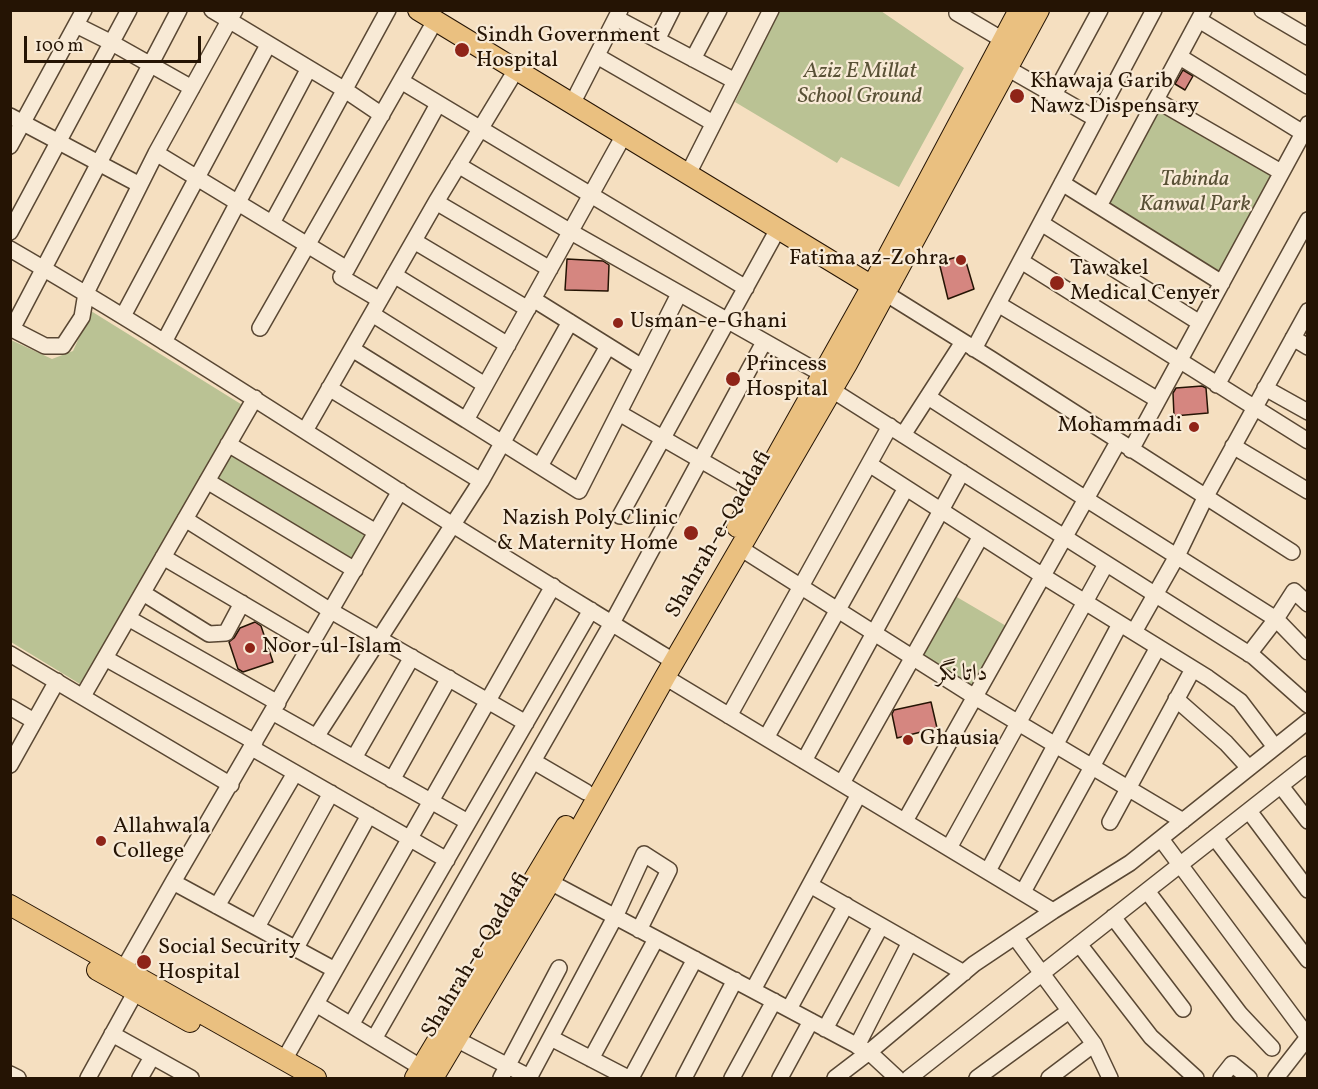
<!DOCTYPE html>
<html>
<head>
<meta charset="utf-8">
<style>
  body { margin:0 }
  #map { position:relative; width:1318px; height:1089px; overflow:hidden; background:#f5dfc0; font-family:Vollkorn,serif }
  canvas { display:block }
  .frame { position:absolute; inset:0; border:12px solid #251404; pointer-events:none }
  .scale { position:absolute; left:24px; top:36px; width:177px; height:27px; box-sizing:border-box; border:3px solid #251404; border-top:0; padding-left:8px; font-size:18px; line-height:21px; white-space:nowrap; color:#251404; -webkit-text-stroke:4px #f8ead6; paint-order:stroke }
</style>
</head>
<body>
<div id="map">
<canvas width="1318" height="1089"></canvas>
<div class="frame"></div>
<div class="scale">100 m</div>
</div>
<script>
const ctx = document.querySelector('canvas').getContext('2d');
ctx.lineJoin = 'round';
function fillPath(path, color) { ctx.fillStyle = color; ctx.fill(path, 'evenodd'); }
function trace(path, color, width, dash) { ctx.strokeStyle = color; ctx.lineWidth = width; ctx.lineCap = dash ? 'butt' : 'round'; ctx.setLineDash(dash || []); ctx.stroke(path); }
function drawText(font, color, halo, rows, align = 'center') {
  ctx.font = font + ' Vollkorn,Amiri,serif'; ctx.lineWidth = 4.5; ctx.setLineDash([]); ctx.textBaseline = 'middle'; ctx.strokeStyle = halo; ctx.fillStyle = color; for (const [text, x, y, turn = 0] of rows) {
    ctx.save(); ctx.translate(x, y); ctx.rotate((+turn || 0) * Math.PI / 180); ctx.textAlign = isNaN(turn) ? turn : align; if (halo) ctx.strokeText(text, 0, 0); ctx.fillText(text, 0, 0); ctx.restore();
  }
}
fillPath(new Path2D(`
  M778 11H881L964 68 899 187 841 157 837 163 735 102Z
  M1156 100 1281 172 1222 283 1099 206Z
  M91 311 244 406 80 684 11 642V340L52 359 73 351Z
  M228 444 376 532 355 570 207 481Z
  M950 593 1013 630 975 697 913 658Z`), '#bac294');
const building = new Path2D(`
  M1183 70 1193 76 1185 90 1175 84Z
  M964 255 974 289 948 299 939 262Z
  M567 259 603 261 609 265 608 291 565 290Z
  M1202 386 1206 388 1208 413 1174 416 1173 393 1176 388Z
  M255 622 261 626 273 662 243 672 238 669 229 642 234 638 240 628Z
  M931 702 937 728 897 738 892 714 894 710Z`);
fillPath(building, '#d58680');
trace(building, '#251404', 1.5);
const minor = new Path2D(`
  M212 10 345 90 382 115
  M958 10 957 13 1003 40
  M1262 10 1308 37
  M616 18 735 81
  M1199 20 1308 86
  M76 25 112 43 192 88
  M657 40 672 10
  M597 56 713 123
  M1180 57 1303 133
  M693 59 719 10
  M1007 68 1096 119
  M401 81 746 288
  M1054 95 1100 10
  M1156 100 1281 172
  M572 104 620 10
  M10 116 140 185
  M10 146 84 10
  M156 153 347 269 341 277 380 300
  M458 165 571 232 822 374
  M688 174 771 10
  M1062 183 1222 283
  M436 202 550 269
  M1099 206 1204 10
  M272 223 388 10
  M1041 223 1200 323
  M10 232 129 10
  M414 241 528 309
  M10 249C143 326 270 409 399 491 487 547 576 601 665 656
  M1021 261 1308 441
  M347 269 438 104
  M394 275 508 345
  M885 293 991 359 1292 552
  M533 299 642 367
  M998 304 1158 400
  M372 314 485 385
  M123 316 268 45
  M10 328 45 346H63L82 317 86 293 156 153 235 10
  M260 328 435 21
  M12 329 179 10
  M1293 338 1308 347
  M164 342 308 70
  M352 349 466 420 624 135
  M974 349 1154 10
  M1217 385 1308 220
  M329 388 481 481
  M1265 388 1308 412
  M832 390 1254 657 1308 705
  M928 397 1086 499 1276 619 1308 652
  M619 413 756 492
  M466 420 579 491 679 294
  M306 429 436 202 516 70
  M903 435 963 342
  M228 444 376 532
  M1233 446 1308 491
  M1131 450 1308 124
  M869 464 1043 576 1208 678 1240 701 1275 747
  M540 466 608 346
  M207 481 355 570
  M620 516 778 229
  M185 519 331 611 526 723
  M740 548 975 697 1183 821
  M163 557 311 644
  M143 593 209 634 226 633 242 603
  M128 618 278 703
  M1134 632 1177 556 1205 498 1308 311
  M10 654 231 785
  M1249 654 1276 619 1294 591 1308 604
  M105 658 255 742
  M665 677 1053 911
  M83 696 255 398
  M1176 699 1226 743 1249 768
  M10 707 34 721
  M272 712 468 822
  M729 716 890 426
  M316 737 481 481 570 322
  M766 738 906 488
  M252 748 447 860
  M354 758 412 657
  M533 761 586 792
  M804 761 962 472
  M10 765 57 681
  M392 780 449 678
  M842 783 981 536
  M1281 786 1308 821
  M1249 811 1308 890
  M905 821 1118 442
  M1110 822 1193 669
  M1215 838 1308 960
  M1161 839 1308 1037 1276 1078
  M949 848 1106 564
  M988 871 1120 624
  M173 882 335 970
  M550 882 869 1052 897 1078
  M810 885 964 973
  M1147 891 1240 1014 1272 1048
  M1023 892 1158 647
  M217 906 295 773
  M1113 917 1183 1009
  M257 927 331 793
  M1015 937 1094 1044 1110 1078
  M1079 944 1151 1037 1196 1078
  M296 948 369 815
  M119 977 173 882 400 491
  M753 990 859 794
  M316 1004 351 1025 591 610
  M789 1009 846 905
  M351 1025 422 1068
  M825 1029 881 926
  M112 1034 191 1078
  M551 1038 628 1078
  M374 1039 612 623 764 342
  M456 1039 531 1078
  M857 1046 910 942
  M591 1059 656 939
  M284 1060 553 586
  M10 1074 18 1078
  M88 1078 141 982
  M140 1078 152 1057
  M501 1078 559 968
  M529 1078 615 917 644 854 669 870 639 930
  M631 1078 695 959
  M684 1078 735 980
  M732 1078 774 1001
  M780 1078 811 1021
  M835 1078 869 1052 974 964 1053 911 1130 863 1308 721
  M909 1078 1308 764
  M977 1078 1069 1011
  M1049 1078 1094 1044
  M1221 1078 1232 1064 1249 1078`);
const major = new Path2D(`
  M418 10 882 292
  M737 527 872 286 1019 10
  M10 905 316 1078
  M97 970 190 1022
  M415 1078 566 826
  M433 1078 550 882 665 677 847 364 1039 10`);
trace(minor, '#594733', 18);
trace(major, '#251404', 22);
trace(minor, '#f8ead6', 15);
trace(major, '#eac080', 20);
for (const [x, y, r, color] of [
  [462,50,8,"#8f2418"],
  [1017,96,8,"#8f2418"],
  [961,260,6,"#8f2418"],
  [1057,283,8,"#8f2418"],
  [618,323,6,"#8f2418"],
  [733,379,8,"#8f2418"],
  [1194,427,6,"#8f2418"],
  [691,533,8,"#8f2418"],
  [250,648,6,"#8f2418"],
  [908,740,6,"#8f2418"],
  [101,841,6,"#8f2418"],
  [144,962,8,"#8f2418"]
]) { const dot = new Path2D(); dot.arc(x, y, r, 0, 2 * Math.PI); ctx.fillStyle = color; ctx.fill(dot); trace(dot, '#f8ead6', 2); }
drawText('22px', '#251404', '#f8ead6', [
  ["Sindh Government",476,37],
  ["Hospital",476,62],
  ["Khawaja Garib",1030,83],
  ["Nawz Dispensary",1030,108],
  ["Fatima az-Zohra",949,260,"right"],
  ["Tawakel",1070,270],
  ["Medical Cenyer",1070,295],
  ["Usman-e-Ghani",630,323],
  ["Princess",746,366],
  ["Hospital",746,391],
  ["Mohammadi",1182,427,"right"],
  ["Nazish Poly Clinic",678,520,"right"],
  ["& Maternity Home",678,545,"right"],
  ["Noor-ul-Islam",262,648],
  ["Ghausia",920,740],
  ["Allahwala",113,828],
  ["College",113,853],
  ["Social Security",158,949],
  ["Hospital",158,974]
], 'left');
drawText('italic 22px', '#595136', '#f8ead6', [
  ["Aziz E Millat",860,73],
  ["School Ground",860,98],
  ["Tabinda",1195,181],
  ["Kanwal Park",1195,206]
]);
drawText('22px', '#251404', '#f8ead6', [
  ["Shahrah-e-Qaddafi",720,535,-60],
  ["Shahrah-e-Qaddafi",477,956,-59]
]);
drawText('24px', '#251404', '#f8ead6', [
  ["داتا نگر",962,676]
]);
</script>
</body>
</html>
